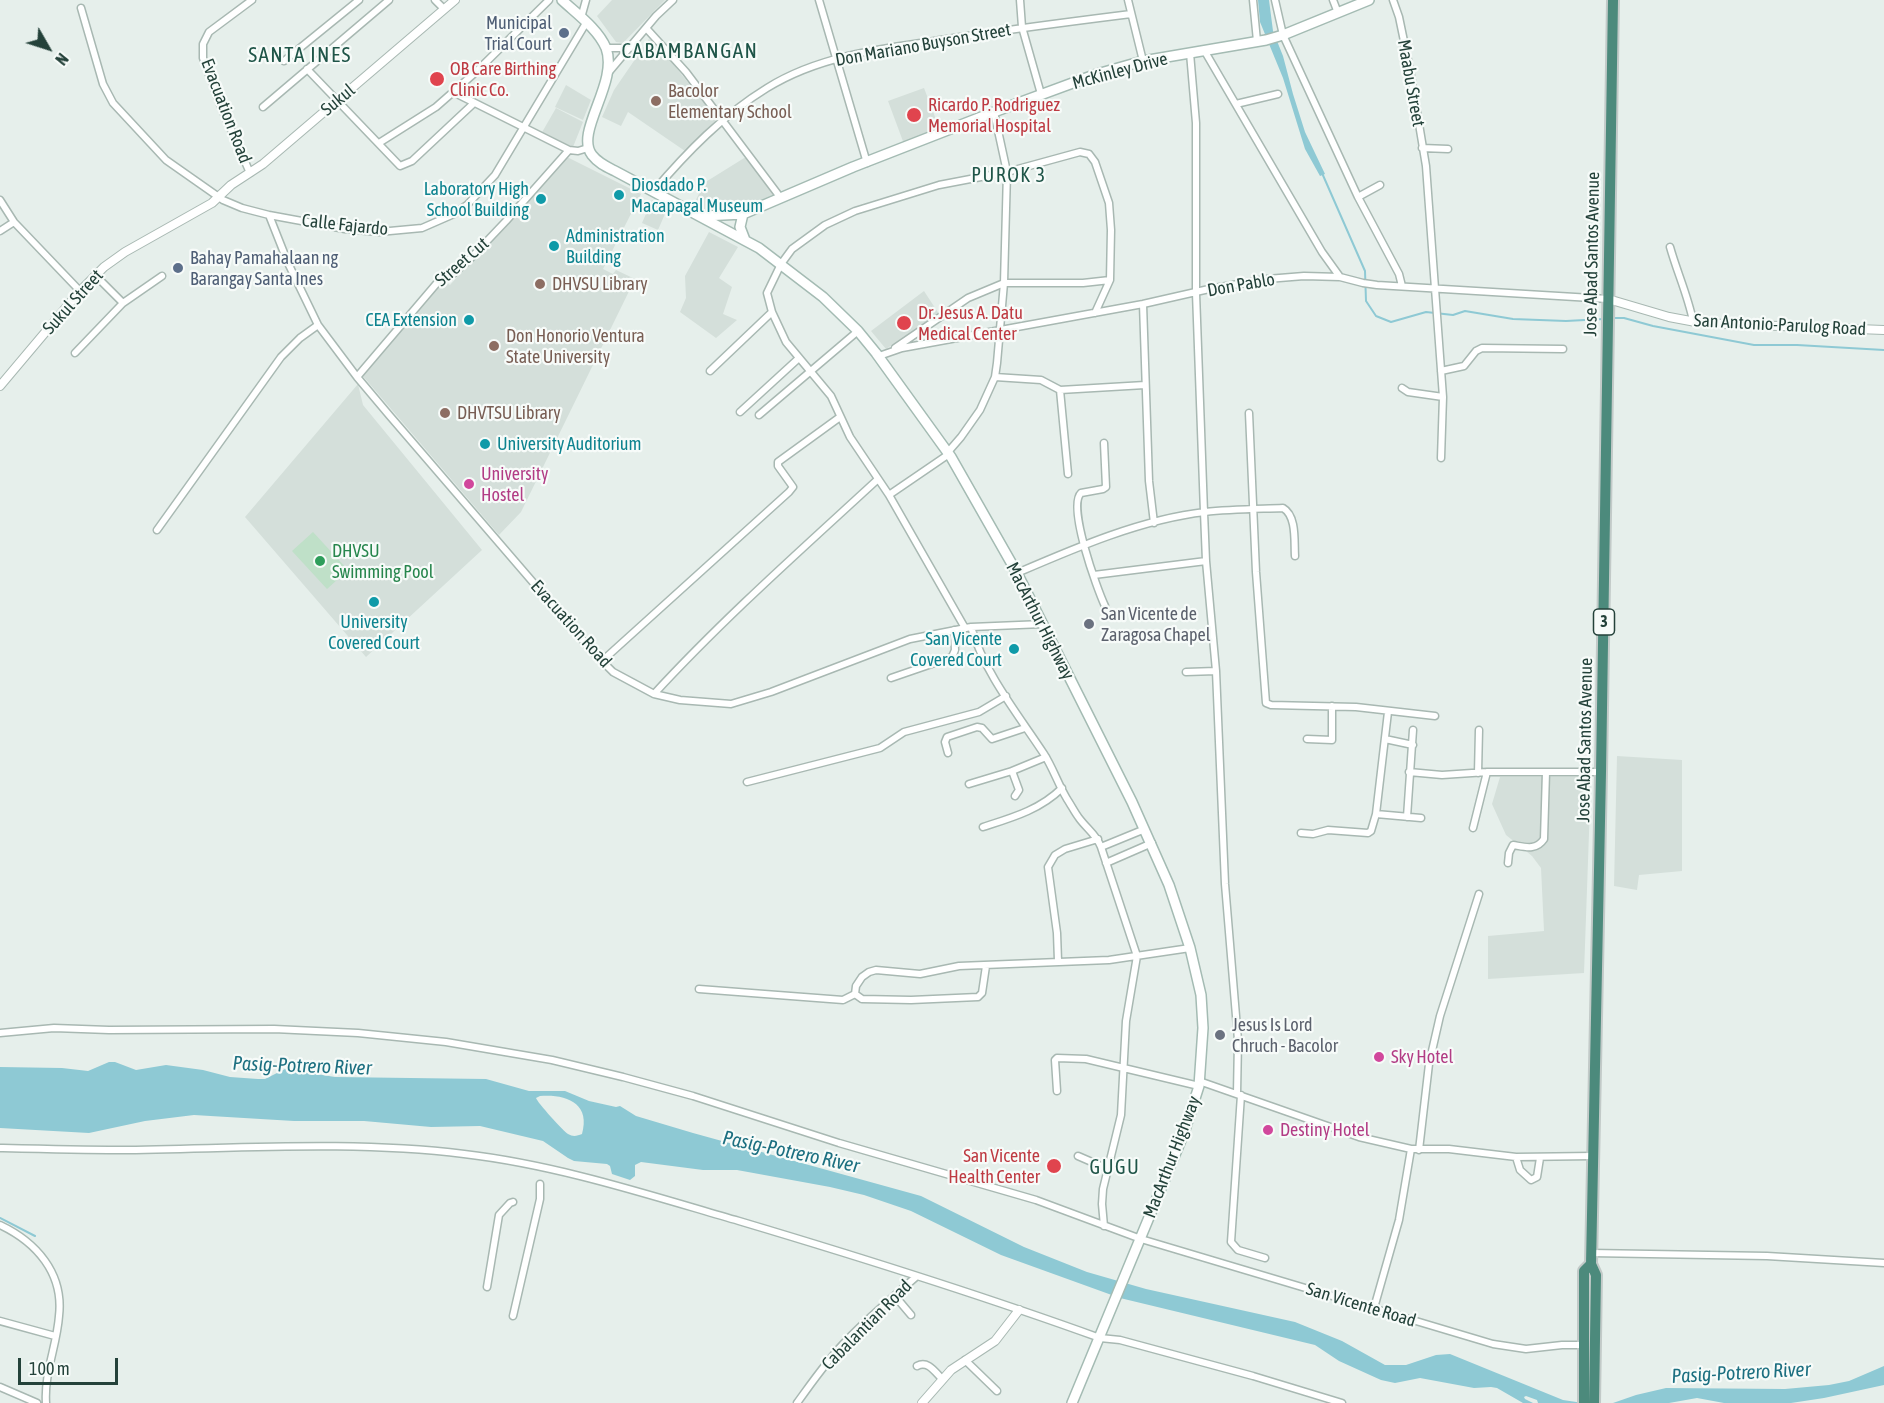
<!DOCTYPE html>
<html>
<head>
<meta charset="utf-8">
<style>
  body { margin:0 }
  #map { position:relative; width:1884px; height:1403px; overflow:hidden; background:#e6efeb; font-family:"Asap Condensed",sans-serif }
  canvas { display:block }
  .north { position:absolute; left:18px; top:18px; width:60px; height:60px; -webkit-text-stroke:4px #f7fbf9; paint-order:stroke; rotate:129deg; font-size:16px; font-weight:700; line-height:24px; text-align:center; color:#24423a }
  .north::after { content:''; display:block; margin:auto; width:21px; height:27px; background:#24423a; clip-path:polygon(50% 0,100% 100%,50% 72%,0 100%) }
  .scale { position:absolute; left:18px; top:1358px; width:100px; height:27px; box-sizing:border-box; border:3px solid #24423a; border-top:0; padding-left:8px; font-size:18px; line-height:21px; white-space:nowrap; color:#24423a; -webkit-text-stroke:4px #f7fbf9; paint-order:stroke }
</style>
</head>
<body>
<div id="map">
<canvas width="1884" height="1403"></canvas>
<div class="north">N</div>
<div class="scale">100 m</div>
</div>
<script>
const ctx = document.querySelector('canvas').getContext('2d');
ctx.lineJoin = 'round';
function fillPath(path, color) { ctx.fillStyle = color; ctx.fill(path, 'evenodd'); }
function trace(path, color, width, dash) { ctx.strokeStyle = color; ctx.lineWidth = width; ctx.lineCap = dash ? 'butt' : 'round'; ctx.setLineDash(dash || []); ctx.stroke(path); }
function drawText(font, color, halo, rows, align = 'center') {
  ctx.font = font + ' "Asap Condensed",sans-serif'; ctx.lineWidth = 4.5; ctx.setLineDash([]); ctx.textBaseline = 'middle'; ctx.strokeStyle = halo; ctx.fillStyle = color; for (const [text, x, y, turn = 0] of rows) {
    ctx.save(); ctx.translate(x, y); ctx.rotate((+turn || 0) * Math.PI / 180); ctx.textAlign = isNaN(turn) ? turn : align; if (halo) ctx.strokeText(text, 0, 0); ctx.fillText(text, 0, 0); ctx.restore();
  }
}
fillPath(new Path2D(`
  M612 0H665L623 43 616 42 597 16Z
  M649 39 670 60 717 119 685 151 628 112 621 126 602 117 614 90Z
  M566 85 591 100 583 120 555 107Z
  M924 88 940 130 904 144 888 101Z
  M556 108 583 122 573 147 541 134Z
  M749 155 774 194 738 214 699 213 695 202 704 183Z
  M567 157 641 194 603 269 613 274 616 270 635 279 521 512 499 535 362 375 434 288 445 282 450 285 563 159Z
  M652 200 668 207 658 230 642 223Z
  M709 232 738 247 719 278 732 287 723 314 737 320 716 338 680 312 686 298 685 276Z
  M924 291 939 314 886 349 871 331Z
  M358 384 363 405 482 550 366 657 245 517Z
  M1617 756 1682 760V871L1639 875 1637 890 1614 886Z
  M1500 777H1591L1584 973 1488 979V936L1544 931 1541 868 1532 856 1506 835 1492 804Z`), '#d4dfda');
fillPath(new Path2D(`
  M313 532 348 570 327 589 292 551Z`), '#bfe0c8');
fillPath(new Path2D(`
  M1258 0H1269L1273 31 1283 56 1293 94 1305 132 1325 174 1320 176 1305 149 1283 78 1260 22Z
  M109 1062H115L136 1070 166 1065 203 1070 230 1077 258 1079H265L285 1069 335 1077 486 1079 529 1091H565L589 1101 616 1107 620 1106 636 1116 693 1133 921 1196 1024 1247 1087 1272 1146 1289 1295 1322 1342 1341 1385 1365H1406L1436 1355 1450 1354 1563 1400 1583 1403H1538L1537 1400 1526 1396 1524 1397 1525 1399 1533 1403H1523L1497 1388 1491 1387 1474 1388 1420 1378 1395 1383 1381 1380 1339 1361 1315 1345 1120 1298 1001 1255 911 1211 864 1195 830 1187 737 1170H703L641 1162 635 1165V1176L630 1180 612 1174 610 1166 607 1164 574 1161 568 1158 543 1141 480 1126 431 1127 364 1121H294L194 1115 145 1121 89 1133 0 1128V1067L62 1068 88 1071ZM540 1096C566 1094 591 1103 582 1134 577 1136 573 1137 568 1134 564 1132 537 1102 536 1098Z
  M1884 1366V1385L1824 1398 1791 1403H1724L1697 1398 1669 1403H1613L1636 1395 1666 1388 1785 1389 1829 1385 1849 1381Z`), '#8ec9d4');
trace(new Path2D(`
  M1322 173 1365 271 1366 301 1376 316 1391 322 1426 312 1453 315 1465 311 1513 319 1566 321 1604 319
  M1613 318H1624L1653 326 1754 345H1797L1884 350
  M0 1218 35 1236`), '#8ec9d4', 2);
const minor = new Path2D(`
  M435 0 444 9
  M819 0 867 163
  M1020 0 1022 27 1041 94
  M1128 0 1143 61
  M1253 0 1257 41
  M1275 0 1283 35 1358 197 1399 274 1402 286
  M1333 0 1338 13
  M1393 0 1399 17 1410 70 1426 166 1443 397 1441 458
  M81 8 103 84 113 103 166 160 223 200 242 208 269 215 345 229 379 232 422 228 454 214 467 205 495 175 586 23
  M581 18 586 0
  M646 28 686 72 780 197
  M605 48H630
  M1204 50 1322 252 1340 277
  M1190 53 1196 123V293L1204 512 1206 561 1216 671 1225 884 1238 1040 1237 1094
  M284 61 359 0
  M307 69 400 166 412 161 474 103
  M608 73 656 16 673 0
  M453 92 569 150 578 151 588 148
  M1236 104 1278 94
  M263 107 389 0
  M379 143 436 107 477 71 549 0
  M1422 148 1448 149
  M250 173 221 107 203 58V44L209 32 252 0
  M653 192C687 152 723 115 767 88 818 56 883 48 941 40 1004 30 1067 22 1131 14
  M1358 197 1380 185
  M0 200 14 222 80 291
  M269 215 288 263 318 325 357 377 389 415 593 652 613 672 654 694 680 700 731 704 771 692 910 639 971 627 1043 624
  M0 231 14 222
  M1670 247C1677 272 1688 296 1693 321
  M95 275 123 303
  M1143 304 1149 481 1154 523
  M895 348 968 298 1004 283H1083L1110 280
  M75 353 123 303 162 276
  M879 356 902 348 1143 304 1209 289 1267 279 1304 276 1340 277 1363 283 1377 285 1608 299
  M710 371 772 312
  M1441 371 1464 366 1476 351 1482 348 1563 349
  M357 377 437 283 451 276 469 260 506 221 569 150
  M995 377 1041 380 1060 390
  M1402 388 1408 392 1443 397
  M740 412 799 358
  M1249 413 1256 572 1266 703 1271 705 1356 707 1435 716
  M759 415 858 331
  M1104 443 1106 487 1103 489 1081 493C1067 506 1097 589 1105 606
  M948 452 961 437 980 410 995 377 997 363 1004 283 1007 172 994 112
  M1068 474 1060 390 1145 385
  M889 495 949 454
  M157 530 281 357 300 338 318 325
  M1017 573C1075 548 1142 519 1205 512 1231 509 1257 509 1283 508 1297 516 1294 542 1295 556
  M1094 575 1206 561
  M971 627C985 674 1017 713 1044 754 1053 768 1058 784 1067 799 1071 805 1075 813 1079 818 1087 829 1096 834 1101 847L1145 829
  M965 628 889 495 850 437 831 396 786 342 772 312 767 293 781 264 792 249 825 225 855 211 939 185 1007 172 1080 152 1089 154 1095 162 1109 203 1111 230 1110 280 1095 313
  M602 661 789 492 793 487 778 466V462L840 417
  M1186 672 1216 671
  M891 678 952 657 955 650 954 630
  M654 694C724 618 801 550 877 480
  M1307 739 1332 740V706
  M1385 739 1413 745
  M948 753 945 742 947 737 977 727 982 728 992 739 1025 728
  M1409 772 1442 775 1487 772H1601
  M1478 773 1479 730
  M747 782 880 748 904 732 979 712 1006 696
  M969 784 1012 771
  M1015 796 1019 790 1012 771 1046 757
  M1376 814 1421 818
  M1407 817 1413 730
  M983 827C1011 818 1040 810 1062 788
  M1473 828 1487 772
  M1301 833 1313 834 1328 830 1368 833 1371 831 1376 814 1388 712
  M1101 847 1137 956 1126 1021 1121 1115 1103 1189 1102 1204 1104 1226
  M1106 863 1152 843
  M1508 863 1509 853 1513 845C1525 847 1536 851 1544 839L1546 772
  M1058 961 1057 933 1048 867 1055 855 1065 849 1098 839
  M699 989 843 1000 855 994
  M855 994 856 986 862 977 869 972 876 970 920 974 959 966 1109 960 1190 948
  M855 994 862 999 911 1000 978 997 982 993 986 966
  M0 1033 54 1028 109 1030 274 1029 358 1033 446 1042 552 1060 623 1077 693 1096 839 1143 1036 1200 1141 1239 1493 1344 1526 1349 1562 1345H1584
  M1199 1081 1359 1137 1411 1149H1449L1516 1157 1594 1156
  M1057 1091 1055 1060 1057 1058 1086 1059 1199 1086
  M1241 1095 1231 1242 1238 1250 1265 1258
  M0 1148C40 1149 79 1150 119 1150 234 1149 349 1140 464 1154 558 1165 649 1195 739 1221 860 1257 981 1295 1100 1338L1120 1340 1253 1376 1342 1403
  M1419 1150 1429 1064 1440 1016 1479 894
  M1078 1156 1108 1169
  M1516 1157 1520 1170 1531 1180 1537 1177 1540 1158
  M0 1225C36 1242 64 1273 59 1316 57 1345 44 1373 46 1403
  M1591 1253 1767 1256 1884 1263
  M487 1287 499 1215 510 1203 513 1202
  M895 1296 911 1315
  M1374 1308 1399 1220 1411 1149
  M513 1316 540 1199V1184
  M0 1321 55 1336
  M965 1360 997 1391
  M917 1366C928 1360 935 1372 942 1379
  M0 1387 37 1403
  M797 1403C813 1381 828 1359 847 1340 869 1317 893 1297 917 1276`);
const tertiary = new Path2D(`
  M1608 299 1669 317 1701 323 1884 330
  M0 386 80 291 104 267 125 252 212 203 231 185 263 164 455 0
  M922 1403 951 1370 995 1341 1019 1310`);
const secondary = new Path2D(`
  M562 0C577 14 598 29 606 48 619 83 574 132 592 155 598 163 607 167 615 171L759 248 823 297 858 331 876 353 951 457 1017 573 1132 802 1169 885 1190 948 1201 995 1203 1028 1199 1086 1184 1133 1072 1403
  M743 214 740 227 745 240
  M704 216 743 214 853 167 994 112 1097 74 1143 61 1266 40 1283 35 1369 0`);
const trunk = new Path2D(`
  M1584 1403V1271L1591 1264
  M1594 1403 1596 1275 1591 1264 1601 772 1613 0`);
trace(minor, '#a8b8b2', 9);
trace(tertiary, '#a8b8b2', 10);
trace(secondary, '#a4bbb3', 12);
trace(trunk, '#c2cac8', 14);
trace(minor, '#fff', 6);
trace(tertiary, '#fff', 8);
trace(secondary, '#fff', 9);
trace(trunk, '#4c8a7c', 10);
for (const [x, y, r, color] of [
  [564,33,6,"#5c6f8a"],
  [437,79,8,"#e0444e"],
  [656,101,6,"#8d6e63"],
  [914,115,8,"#e0444e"],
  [619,195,6,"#0f9aa8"],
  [541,199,6,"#0f9aa8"],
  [554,246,6,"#0f9aa8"],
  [178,268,6,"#5c6f8a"],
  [540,284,6,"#8d6e63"],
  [469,320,6,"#0f9aa8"],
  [904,323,8,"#e0444e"],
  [494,346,6,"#8d6e63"],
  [445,413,6,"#8d6e63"],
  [485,444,6,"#0f9aa8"],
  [469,484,6,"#d1479c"],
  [320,561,6,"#2e9e5b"],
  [374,602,6,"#0f9aa8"],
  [1089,624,6,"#6b7280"],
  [1014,649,6,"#0f9aa8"],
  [1220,1035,6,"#6b7280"],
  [1379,1057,6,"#d1479c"],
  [1268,1130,6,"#d1479c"],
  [1054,1166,8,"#e0444e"]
]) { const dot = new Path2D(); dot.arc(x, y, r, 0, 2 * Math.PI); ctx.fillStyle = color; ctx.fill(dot); trace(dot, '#f7fbf9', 2); }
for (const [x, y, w] of [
  [1604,622,21]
]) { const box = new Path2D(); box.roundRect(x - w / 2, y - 13, w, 26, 4.5); ctx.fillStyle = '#f7fbf9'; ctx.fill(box); trace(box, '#24423a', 1.5); }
drawText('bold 16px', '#24423a', null, [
  ["3",1604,622]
]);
drawText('18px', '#4e5e75', '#f7fbf9', [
  ["Municipal",552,23],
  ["Trial Court",552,44],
  ["Bahay Pamahalaan ng",190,258,"left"],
  ["Barangay Santa Ines",190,279,"left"]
], 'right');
drawText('18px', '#24423a', '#f7fbf9', [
  ["Don Mariano Buyson Street",923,45,-10],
  ["McKinley Drive",1120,71,-15],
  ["Maabu Street",1411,83,80],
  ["Sukul",338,100,-40],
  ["Evacuation Road",226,111,69],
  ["Calle Fajardo",345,225,6],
  ["Jose Abad Santos Avenue",1592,254,-89],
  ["Street Cut",462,262,-41],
  ["Don Pablo",1241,285,-10],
  ["Sukul Street",73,302,-48],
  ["San Antonio-Parulog Road",1780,325,3],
  ["MacArthur Highway",1040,621,63],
  ["Evacuation Road",571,624,48],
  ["Jose Abad Santos Avenue",1585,740,-89],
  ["MacArthur Highway",1172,1157,-69],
  ["San Vicente Road",1361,1305,17],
  ["Cabalantian Road",867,1325,-45]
]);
drawText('18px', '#be3a42', '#f7fbf9', [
  ["OB Care Birthing",450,69],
  ["Clinic Co.",450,90],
  ["Ricardo P. Rodriguez",928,105],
  ["Memorial Hospital",928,126],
  ["Dr. Jesus A. Datu",918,313],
  ["Medical Center",918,334],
  ["San Vicente",1040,1156,"right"],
  ["Health Center",1040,1177,"right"]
], 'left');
drawText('18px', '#785e54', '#f7fbf9', [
  ["Bacolor",668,91],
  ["Elementary School",668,112],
  ["DHVSU Library",552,284],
  ["Don Honorio Ventura",506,336],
  ["State University",506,357],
  ["DHVTSU Library",457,413]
], 'left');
drawText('18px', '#0d838f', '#f7fbf9', [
  ["Diosdado P.",631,185],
  ["Macapagal Museum",631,206],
  ["Laboratory High",529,189,"right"],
  ["School Building",529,210,"right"],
  ["Administration",566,236],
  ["Building",566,257],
  ["CEA Extension",457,320,"right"],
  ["University Auditorium",497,444],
  ["University",374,622,"center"],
  ["Covered Court",374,643,"center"],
  ["San Vicente",1002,639,"right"],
  ["Covered Court",1002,660,"right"]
], 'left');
drawText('18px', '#b23c85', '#f7fbf9', [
  ["University",481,474],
  ["Hostel",481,495],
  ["Sky Hotel",1391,1057],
  ["Destiny Hotel",1280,1130]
], 'left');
drawText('18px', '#27864d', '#f7fbf9', [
  ["DHVSU",332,551],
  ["Swimming Pool",332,572]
], 'left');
drawText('18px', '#5b616d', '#f7fbf9', [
  ["San Vicente de",1101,614],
  ["Zaragosa Chapel",1101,635],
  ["Jesus Is Lord",1232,1025],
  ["Chruch - Bacolor",1232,1046]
], 'left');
ctx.letterSpacing = '1.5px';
drawText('20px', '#1f5548', '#f7fbf9', [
  ["PUROK 3",1009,176],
  ["GUGU",1115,1168]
]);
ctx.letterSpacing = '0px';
drawText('italic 20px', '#1c6f80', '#f7fbf9', [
  ["Pasig-Potrero River",302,1066,2],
  ["Pasig-Potrero River",791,1152,12],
  ["Pasig-Potrero River",1741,1373,-3]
]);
ctx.letterSpacing = '1.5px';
drawText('21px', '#1f5548', '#f7fbf9', [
  ["CABAMBANGAN",690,51],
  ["SANTA INES",300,55]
]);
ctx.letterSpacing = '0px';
</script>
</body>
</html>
